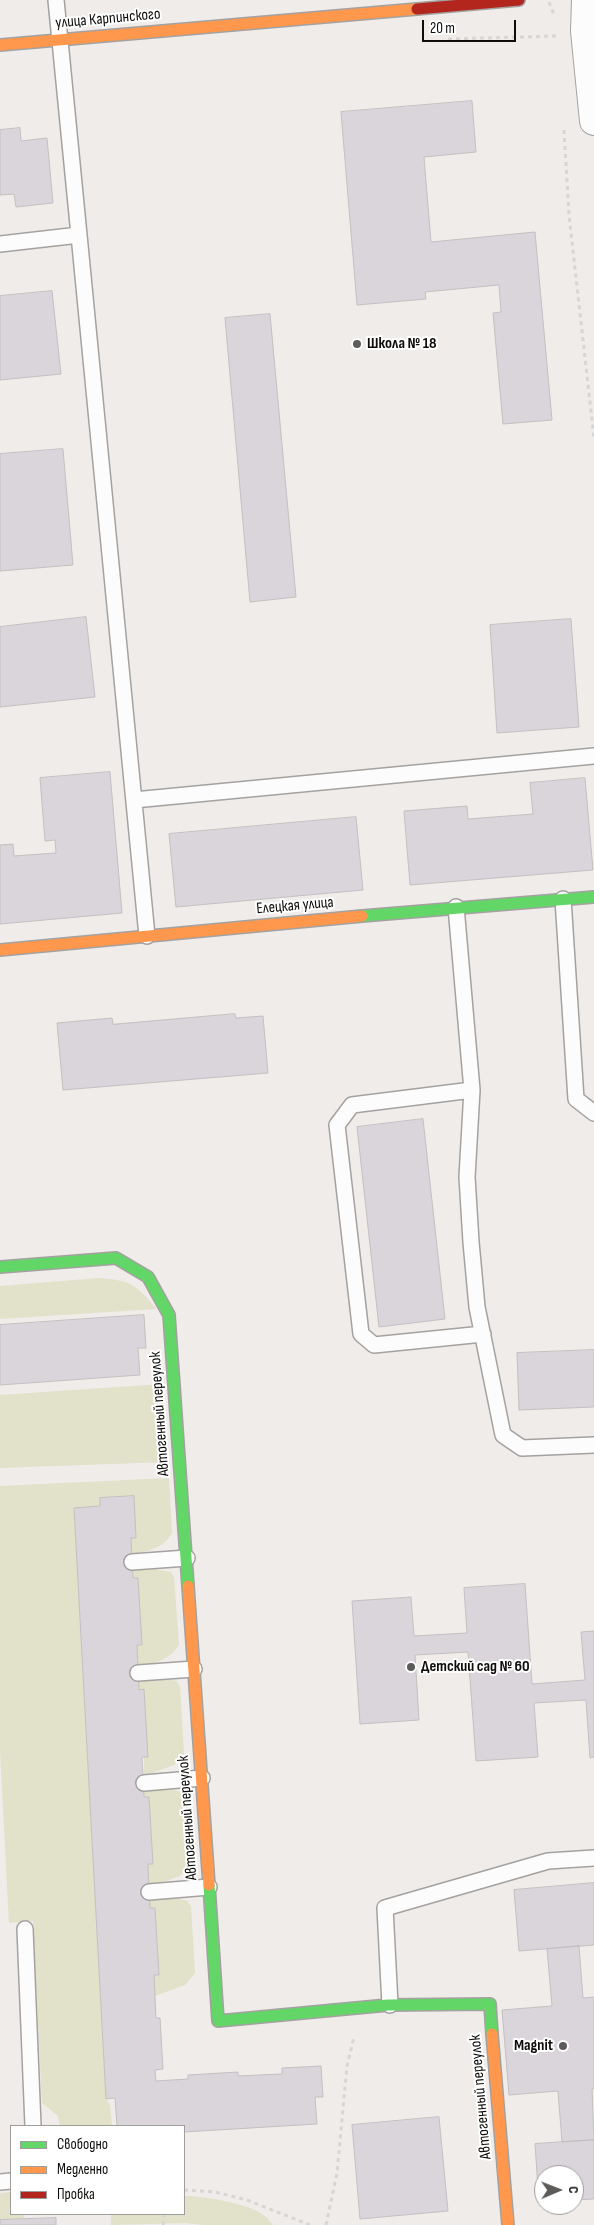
<!DOCTYPE html>
<html>
<head>
<meta charset="utf-8">
<style>
  body { margin:0 }
  #map { position:relative; width:594px; height:2225px; overflow:hidden; background:#efecea; font-family:"Sofia Sans Condensed",sans-serif }
  canvas { display:block }
  .legend { position:absolute; left:10px; top:2125px; width:175px; height:90px; box-sizing:border-box; background:#fff; border:1px solid #9f9e9d; margin:0; padding:6px 9px; list-style:none; font-size:15px; color:#0e0d0b }
  .legend li { display:flex; align-items:center; gap:10px; height:25px }
  .legend b { width:25px; border:1px solid #9f9e9d }
  .north { position:absolute; left:534px; top:2165px; width:50px; height:50px; box-sizing:border-box; background:#fff; border:1px solid #9f9e9d; border-radius:50%; rotate:89deg; font-size:14px; font-weight:700; line-height:20px; text-align:center; color:#0e0d0b }
  .north::after { content:''; display:block; margin:auto; width:18px; height:22px; background:#5d5b59; clip-path:polygon(50% 0,100% 100%,50% 72%,0 100%) }
  .scale { position:absolute; left:422px; top:20px; width:94px; height:22px; box-sizing:border-box; border:2px solid #0e0d0b; border-top:0; padding-left:6px; font-size:15px; line-height:18px; white-space:nowrap; color:#0e0d0b; -webkit-text-stroke:4px #fff; paint-order:stroke }
</style>
</head>
<body>
<div id="map">
<canvas width="594" height="2225"></canvas>
<ul class="legend">
<li><b style="height:6px;background:#63d668"></b>Свободно</li>
<li><b style="height:6px;background:#ff974d"></b>Медленно</li>
<li><b style="height:6px;background:#b3261e"></b>Пробка</li>
</ul>
<div class="north">С</div>
<div class="scale">20 m</div>
</div>
<script>
const ctx = document.querySelector('canvas').getContext('2d');
ctx.lineJoin = 'round';
function fillPath(path, color) { ctx.fillStyle = color; ctx.fill(path, 'evenodd'); }
function trace(path, color, width, dash) { ctx.strokeStyle = color; ctx.lineWidth = width; ctx.lineCap = dash ? 'butt' : 'round'; ctx.setLineDash(dash || []); ctx.stroke(path); }
function drawText(font, color, halo, rows, align = 'center') {
  ctx.font = font + ' "Sofia Sans Condensed",sans-serif'; ctx.lineWidth = 4; ctx.setLineDash([]); ctx.textBaseline = 'middle'; ctx.strokeStyle = halo; ctx.fillStyle = color; for (const [text, x, y, turn = 0] of rows) {
    ctx.save(); ctx.translate(x, y); ctx.rotate((+turn || 0) * Math.PI / 180); ctx.textAlign = isNaN(turn) ? turn : align; if (halo) ctx.strokeText(text, 0, 0); ctx.fillText(text, 0, 0); ctx.restore();
  }
}
fillPath(new Path2D(`
  M99 1278C129 1280 137 1284 156 1309L0 1319V1286Z
  M162 1384 167 1462 0 1468V1395Z
  M169 1478 172 1533C164 1548 148 1551 132 1555L131 1538H136L133 1496 100 1498V1506L74 1508 106 2099 110 2105 112 2126H60L58 2116 42 2103 33 1921 9 1923 0 1751V1486Z
  M155 1569 171 1572 174 1577 179 1645C169 1660 155 1663 138 1667L137 1645H141L138 1578H133V1570Z
  M161 1678 177 1681 180 1687 184 1754 174 1765 144 1776V1689L139 1690V1679Z
  M166 1788 182 1792 185 1797 189 1865 180 1876 149 1887 148 1864H153L149 1797H144V1789Z
  M172 1897 187 1901 191 1906 195 1973 185 1985 155 1996 154 1975H159L155 1908H150V1898Z
  M11 2192V2214H24V2219L0 2220V2193Z
  M184 2196C203 2196 246 2203 262 2214 266 2216 270 2221 273 2225H204L186 2223 111 2225V2214H184Z`), '#e1e2c9');
const building = new Path2D(`
  M472 101 476 152 424 157 431 242 535 232 552 420 503 424 493 313 501 312 499 285 425 292 426 299 357 305 341 112Z
  M20 128 21 141 47 138 53 203 16 207 14 194 0 195V130Z
  M52 291 61 374 0 380V296Z
  M270 314 296 597 250 602 225 318Z
  M63 449 73 565 0 571V454Z
  M86 617 95 697 0 707V627Z
  M571 619 579 727 497 733 490 625Z
  M110 772 122 913 0 924V845L13 844 14 856 56 853 55 840 45 841 40 778Z
  M585 778 593 870 410 885 404 811 467 806 468 819 533 814 530 783Z
  M356 817 363 890 176 907 169 834Z
  M235 1014 236 1018 263 1016 268 1073 63 1090 57 1023 112 1018 113 1024Z
  M423 1119 445 1319 379 1327 357 1127Z
  M144 1315 146 1348H138L140 1375 0 1385V1325Z
  M594 1350V1407L519 1410 517 1353Z
  M134 1496 136 1538H131L133 1578H138L142 1645H137L139 1690 144 1689 148 1757H142L144 1797H149L153 1864H148L149 1892 150 1908H155L159 1975H154L156 2018H160L163 2069 155 2070 156 2081 188 2079V2075L238 2072V2076L282 2074V2068L321 2066 323 2097H315L317 2124 184 2132V2126H117L115 2098 106 2099 74 1508 100 1506V1498Z
  M525 1584 532 1684 585 1680 581 1632 594 1631V1757L590 1758 586 1700 534 1703 538 1757 476 1761 468 1652 415 1655 419 1720 360 1724 352 1601 411 1597 414 1636 467 1633 464 1588Z
  M594 1883V1945L519 1951 514 1890Z
  M579 1946 583 1998 594 1997V2089H592L594 2140 562 2142 558 2091 509 2095 502 2010 552 2006 547 1949Z
  M439 2117 448 2211 360 2219 352 2125Z
  M594 2140V2199L574 2200V2175H544V2202L539 2203 535 2144Z
  M56 2218V2225H0V2220Z`);
fillPath(building, '#dad4db');
trace(building, '#c2c0c0', 1);
const lane = new Path2D(`
  M79 235 147 936
  M0 244 79 235 56 0
  M134 800 594 756
  M563 899 576 1099 594 1113
  M456 907 472 1090 467 1177 471 1242 477 1307 503 1435 522 1448 594 1445
  M472 1090 352 1105 337 1125 361 1334 374 1345 483 1334
  M132 1562 187 1558
  M138 1673 194 1669
  M144 1783 202 1778
  M149 1892 209 1887
  M25 1929 33 2126
  M390 2005 385 1908 548 1861 594 1858
  M0 2182 11 2181`);
const street = new Path2D(`
  M586 0 585 31 594 121`);
const fast = new Path2D(`
  M362 916 594 897
  M0 1267 116 1258 148 1277 169 1315 188 1586
  M209 1885 218 2021 388 2005 490 2004 492 2034`);
const slow = new Path2D(`
  M0 45 417 9
  M0 950 362 916
  M188 1586 209 1885
  M492 2034 508 2225`);
const jam = new Path2D(`
  M417 9 519 0`);
trace(lane, '#a4a2a0', 18);
trace(street, '#a4a2a0', 30);
trace(fast, '#a4a2a0', 14);
trace(slow, '#a4a2a0', 14);
trace(jam, '#a4a2a0', 14);
trace(new Path2D(`
  M549 2 554 15
  M448 39 556 36
  M564 130 569 215 594 438
  M184 2190 215 2192 247 2200 310 2225
  M163 2225 164 2214
  M326 2225 337 2173 347 2066 354 2037`), '#d6d6d6', 3, [4, 4]);
trace(lane, '#fdfcfc', 15);
trace(street, '#fdfcfc', 28);
trace(fast, '#63d668', 11);
trace(slow, '#ff974d', 11);
trace(jam, '#b3261e', 11);
for (const [x, y, r, color] of [
  [357,344,5,"#5d5b59"],
  [411,1667,5,"#5d5b59"],
  [563,2046,5,"#5d5b59"]
]) { const dot = new Path2D(); dot.arc(x, y, r, 0, 2 * Math.PI); ctx.fillStyle = color; ctx.fill(dot); trace(dot, '#fff', 2); }
drawText('16px', '#0e0d0b', '#fff', [
  ["улица Карпинского",108,19,-5],
  ["Елецкая улица",295,906,-5],
  ["Автогенный переулок",160,1414,-94],
  ["Автогенный переулок",188,1818,-94],
  ["Автогенный переулок",481,2097,-95]
]);
drawText('bold 16px', '#0e0d0b', '#fff', [
  ["Школа № 18",367,344],
  ["Детский сад № 60",421,1667],
  ["Magnit",553,2046,"right"]
], 'left');
</script>
</body>
</html>
